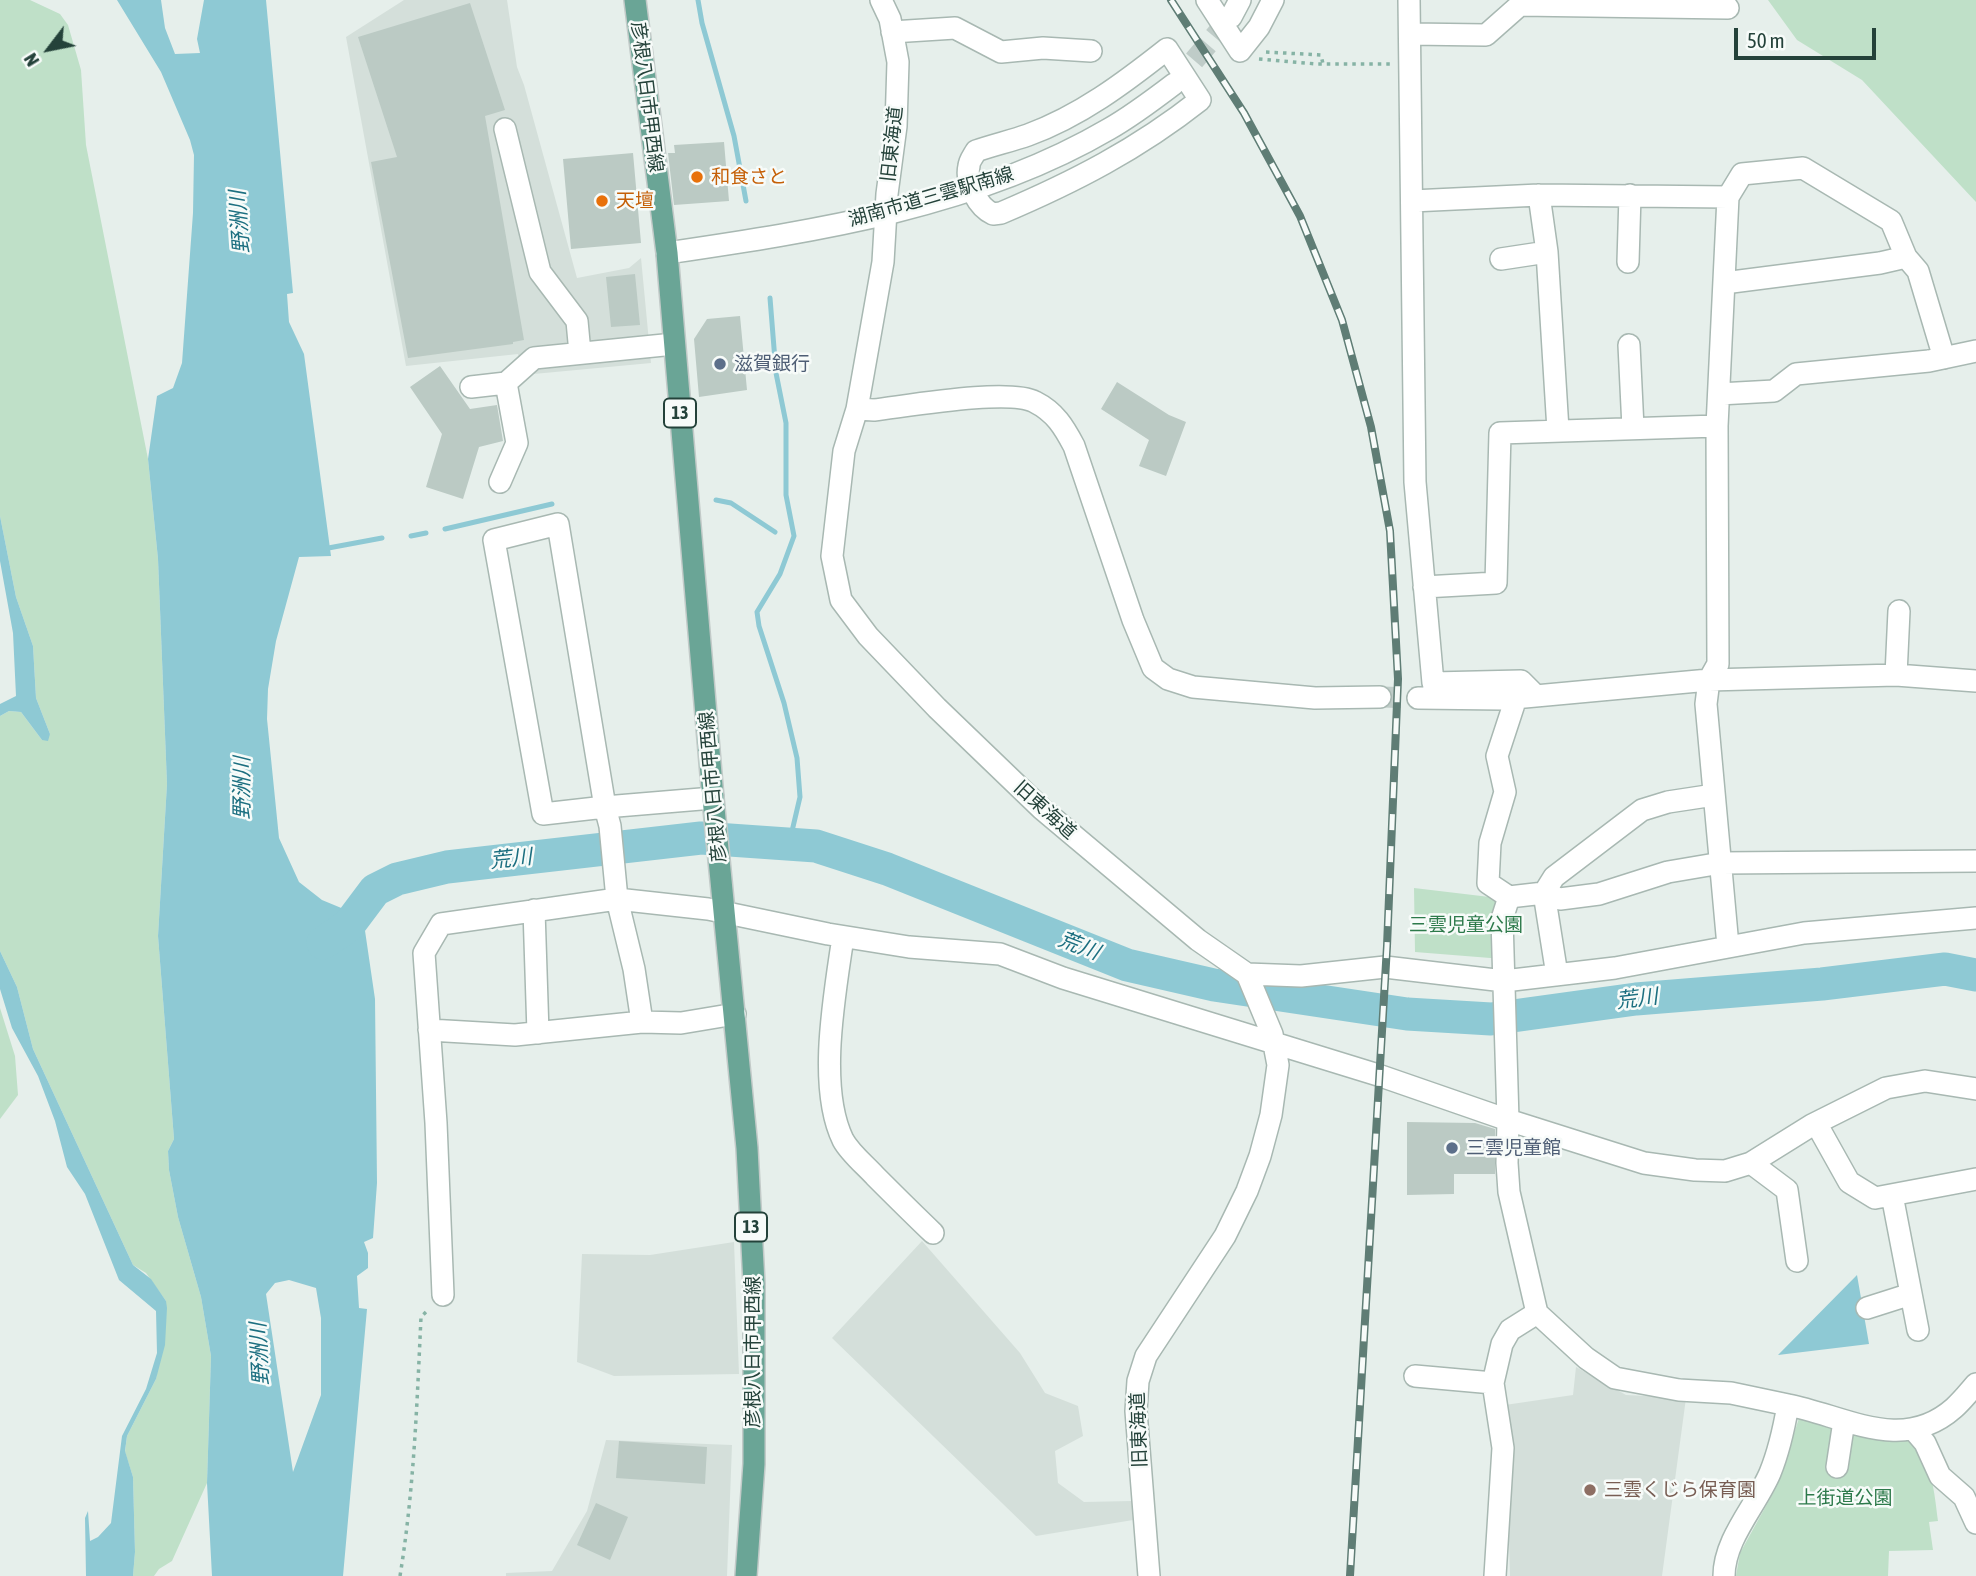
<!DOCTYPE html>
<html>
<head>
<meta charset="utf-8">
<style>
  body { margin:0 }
  #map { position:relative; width:1976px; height:1576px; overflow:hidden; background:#e6efeb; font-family:"Asap Condensed",sans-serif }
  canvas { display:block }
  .north { position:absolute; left:14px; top:14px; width:70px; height:70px; -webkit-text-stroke:5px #f7fbf9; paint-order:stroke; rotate:238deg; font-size:19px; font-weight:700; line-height:28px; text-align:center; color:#24423a }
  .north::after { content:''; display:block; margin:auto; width:24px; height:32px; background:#24423a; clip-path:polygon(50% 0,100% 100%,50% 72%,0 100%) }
  .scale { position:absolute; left:1734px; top:28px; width:142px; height:32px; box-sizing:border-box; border:4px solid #24423a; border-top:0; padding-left:9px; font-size:21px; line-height:24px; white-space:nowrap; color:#24423a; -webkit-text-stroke:5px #f7fbf9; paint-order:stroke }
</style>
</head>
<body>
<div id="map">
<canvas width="1976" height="1576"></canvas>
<div class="north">N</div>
<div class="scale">50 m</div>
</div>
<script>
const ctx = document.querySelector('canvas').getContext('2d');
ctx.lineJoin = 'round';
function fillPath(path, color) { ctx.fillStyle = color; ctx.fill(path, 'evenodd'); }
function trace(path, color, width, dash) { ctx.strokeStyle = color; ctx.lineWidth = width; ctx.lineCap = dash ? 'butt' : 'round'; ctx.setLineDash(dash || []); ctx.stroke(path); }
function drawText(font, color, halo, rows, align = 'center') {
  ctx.font = font + ' "Asap Condensed","Noto Sans JP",sans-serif'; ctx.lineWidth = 5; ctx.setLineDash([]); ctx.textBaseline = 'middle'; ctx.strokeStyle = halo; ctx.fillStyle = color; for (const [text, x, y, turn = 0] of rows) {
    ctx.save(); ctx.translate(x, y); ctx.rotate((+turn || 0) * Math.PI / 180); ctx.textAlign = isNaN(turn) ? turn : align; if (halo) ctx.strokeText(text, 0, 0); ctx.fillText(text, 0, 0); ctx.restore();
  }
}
fillPath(new Path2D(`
  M404 0H507L517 67 524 85 577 278 629 268 641 258 651 363 523 375 518 354 406 366 346 37Z
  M922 1241 1020 1353 1045 1393 1078 1406 1083 1436 1055 1451 1058 1483 1084 1502 1132 1501 1133 1520 1036 1536 832 1338Z
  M734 1242 739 1374 614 1376 577 1362 582 1254 650 1255Z
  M1576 1367 1626 1395 1686 1398 1662 1576H1510L1505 1405 1573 1395Z
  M606 1440 732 1445 727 1576H506V1573L552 1571 587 1511Z`), '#d4dfda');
fillPath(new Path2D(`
  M0 0H30L60 14 68 25 81 70 86 145 148 459 158 559 167 784 158 936 174 1139 168 1151 169 1170 178 1217 201 1297 211 1356 207 1483 172 1561 159 1569 154 1576H133L135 1552 133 1477 125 1452 127 1436 156 1379 166 1301 146 1273 133 1265 33 1049 17 987 0 951V716L9 711 21 712 42 740 50 734 36 698 33 646 16 597 0 516Z
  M1768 0H1976V202L1862 80 1797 40Z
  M1414 888 1498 898 1503 959 1415 952Z
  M0 1008 15 1056 18 1095 0 1119Z
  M1800 1415 1909 1441C1933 1463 1934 1491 1938 1521L1929 1522 1933 1550 1889 1551 1888 1576H1736L1740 1553 1777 1486Z`), '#bfe0c8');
fillPath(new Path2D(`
  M117 0H161L165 28 175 54 200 53 197 39 204 0H266L293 293 287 294 289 322 304 354 331 556 299 557 276 641 268 689 267 719 279 838 299 882 322 900 363 917 375 999 377 1183 373 1238 364 1242 368 1253V1268L357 1276 359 1308 367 1309 343 1576H212L207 1483 211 1356 201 1297 178 1217 169 1170 168 1151 174 1139 158 936 167 784 158 559 148 459 157 396 173 388 182 363 193 213 194 155 190 140 161 72ZM289 1280 316 1288 321 1318V1395L293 1472 266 1294 275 1283Z
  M0 516 16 597 33 646 36 698 50 734 48 741 42 740 21 712 9 711 0 716V704L16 696 13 633 0 561Z
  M0 951 17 987 33 1049 133 1265 151 1279 166 1301 167 1308 165 1345 156 1379 127 1436 125 1451 133 1477 135 1552 133 1576H86L85 1518 88 1511 90 1541 98 1537 111 1523 122 1436 146 1389 157 1353 156 1311 119 1280 85 1194 67 1167 55 1121 38 1076 12 1028 0 989Z
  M1857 1275 1869 1344 1778 1355Z`), '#8ec9d4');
trace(new Path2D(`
  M698 0 702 23 734 136 746 201
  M770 298 776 373 786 423V495L794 536 780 574 757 612 759 626 784 703 797 758 800 797 789 844
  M716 500 731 503 775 532
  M445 529 552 504
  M411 536 426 533
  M323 549 382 538`), '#8ec9d4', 5);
trace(new Path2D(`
  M323 943 348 926 375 890 397 879 447 867 701 838 816 846 887 869 1127 965 1214 985 1407 1014 1491 1019 1636 999 1822 984 1945 969 1976 975`), '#8ec9d4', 33);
fillPath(new Path2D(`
  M470 3 505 110 485 116 524 340 513 342V344L408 358 371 162 397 157 358 37Z
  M724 142 729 201 674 205 668 153H675L674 145Z
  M633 153 641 243 571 249 563 159Z
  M635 274 640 325 611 327 606 277Z
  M740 316 747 390 699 397 694 339 707 319Z
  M440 366 470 409 497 405 503 441 479 447 463 499 426 487 442 434 410 387Z
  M1117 382 1169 415 1186 422 1166 476 1139 466 1149 440 1101 409Z
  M1407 1122 1475 1123 1495 1129V1174H1454V1194L1407 1195Z
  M619 1441 707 1447 705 1484 616 1478Z
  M596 1503 628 1517 610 1560 577 1545Z`), '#bbcac4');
trace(new Path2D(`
  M1174 84 1231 17
  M1380 697 1418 698`), '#bfccc8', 21, [21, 10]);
const minor = new Path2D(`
  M881 0 890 19 898 62 896 126 887 194 883 262 857 409 844 451 832 556 841 600 868 636 937 708 1042 809 1198 940 1247 974 1272 1034 1278 1065 1271 1115 1260 1156 1247 1191 1225 1236 1146 1356 1138 1381 1136 1411 1149 1576
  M1207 0 1240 51 1259 27 1273 0
  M1409 0 1415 482 1433 683 1521 681 1536 696
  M1231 17 1240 0
  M892 32 955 28 1001 52 1043 48 1091 51
  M1410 34 1486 35 1520 5 1728 8
  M1167 49 1200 100C1138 149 1074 182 1001 213L993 214C978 207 965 183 969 166 969 161 974 155 976 151 993 145 1011 141 1028 135 1080 116 1124 83 1167 49Z
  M505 129 540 272 577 321 580 353
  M1539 195 1547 252 1558 430
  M1412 201 1539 195 1728 197
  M667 253C816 231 976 207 1109 129 1132 116 1153 100 1174 84
  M1906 257 1918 271 1944 358
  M1501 259 1547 252
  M1628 262 1630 195
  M1724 283 1880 263 1906 257 1891 221 1803 168 1742 174 1728 197 1717 426 1718 664 1709 680 1706 704 1728 946
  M1629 345 1633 428
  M471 387 506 383 534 358 674 344
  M1719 394 1774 391 1796 374 1929 361 1976 351
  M857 409 874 410C908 406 1009 388 1035 402 1055 412 1064 427 1074 446L1133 620 1153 668 1168 679 1193 687 1315 698 1380 697
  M500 482 517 443 506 383
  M1424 587 1496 583 1500 433 1717 426
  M1896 675 1899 611
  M1418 698 1503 699 1709 680 1896 675 1976 681
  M1509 897 1488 883 1490 843 1505 792 1497 756 1516 698
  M534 910 538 1033
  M843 937C835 993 817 1087 843 1140 850 1153 865 1165 875 1176 894 1195 913 1214 933 1233
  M1247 974 1301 976 1385 967 1504 981 1615 968 1804 933 1976 918
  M1557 975 1544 893 1554 877 1642 810 1668 802 1714 795
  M642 1022 634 969 617 899 610 826 605 807 543 814 494 540 558 524 605 807 713 798
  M429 1030 515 1035 642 1022 681 1023 735 1014
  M1816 1123 1849 1182 1875 1198 1976 1179
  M1751 1163 1787 1190 1797 1261
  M1892 1195 1918 1330
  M443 1295 436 1123 424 953 441 924 617 899 708 909 828 934 909 947 1000 954 1063 978 1378 1075 1508 1120 1644 1163 1695 1170 1725 1171 1751 1163 1812 1125 1886 1088 1925 1081 1976 1089
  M1867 1308 1911 1294
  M1415 1376 1493 1383
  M1788 1405C1845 1416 1902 1454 1954 1408 1962 1401 1969 1392 1976 1384
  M1913 1429 1925 1443 1940 1476 1964 1497 1976 1523
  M1837 1467 1844 1421
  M1495 1576 1503 1448 1493 1383 1502 1344 1510 1330 1537 1313
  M1724 1576C1724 1539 1756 1506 1770 1473 1779 1451 1784 1428 1788 1405L1731 1393 1679 1390 1615 1378 1586 1358 1537 1313 1509 1192 1507 1163 1508 1120 1502 919 1509 897 1544 893 1560 899 1599 894 1668 872 1721 863 1976 861`);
const major = new Path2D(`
  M635 0 667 253 713 798 747 1148 754 1284V1464L746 1576`);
trace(minor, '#a8b8b2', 24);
trace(major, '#c2cac8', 24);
trace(new Path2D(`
  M1266 52 1321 55 1323 64
  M1259 59 1317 64H1391
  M400 1576C414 1490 417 1403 421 1317L429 1309`), '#86b3a5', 3.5, [3.5, 5]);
trace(minor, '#fff', 21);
trace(major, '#6aa596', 21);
const rail = new Path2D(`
  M1171 0 1244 113 1300 216 1342 320 1371 427 1390 531 1398 679 1387 946 1350 1576`);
trace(rail, '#5f7d75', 8);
trace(rail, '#f7fbf9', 5, [16]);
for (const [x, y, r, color] of [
  [697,177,7,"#e8710a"],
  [602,201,7,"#e8710a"],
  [720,364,7,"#5c6f8a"],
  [1452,1148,7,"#5c6f8a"],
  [1590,1490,7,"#8d6e63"]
]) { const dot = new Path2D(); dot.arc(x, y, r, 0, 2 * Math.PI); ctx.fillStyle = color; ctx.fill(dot); trace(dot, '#f7fbf9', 2.5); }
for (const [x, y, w] of [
  [680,413,32],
  [751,1227,32]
]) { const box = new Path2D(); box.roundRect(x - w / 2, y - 14.5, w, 29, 5); ctx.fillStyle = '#f7fbf9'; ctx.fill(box); trace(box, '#24423a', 2); }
drawText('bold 18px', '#24423a', null, [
  ["13",680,413],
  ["13",751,1227]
]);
drawText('19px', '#24423a', '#f7fbf9', [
  ["彦根八日市甲西線",647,97,83],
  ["旧東海道",892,144,-84],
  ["湖南市道三雲駅南線",931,197,-16],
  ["彦根八日市甲西線",713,787,-95],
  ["旧東海道",1045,810,42],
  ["彦根八日市甲西線",753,1352,-90],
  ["旧東海道",1139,1430,-92]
]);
drawText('19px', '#c56008', '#f7fbf9', [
  ["和食さと",711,177],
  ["天壇",616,201]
], 'left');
drawText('19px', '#4e5e75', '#f7fbf9', [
  ["滋賀銀行",734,364],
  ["三雲児童館",1466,1148]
], 'left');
drawText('19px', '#2d7a4b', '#f7fbf9', [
  ["三雲児童公園",1466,925],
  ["上街道公園",1845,1498]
]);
drawText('19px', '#785e54', '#f7fbf9', [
  ["三雲くじら保育園",1604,1490]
], 'left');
drawText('italic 21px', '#1c6f80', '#f7fbf9', [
  ["野洲川",240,222,-94],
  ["野洲川",242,788,-90],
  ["荒川",511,859,-6],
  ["荒川",1079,946,21],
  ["荒川",1637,999,-7],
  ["野洲川",260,1354,-93]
]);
</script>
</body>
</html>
